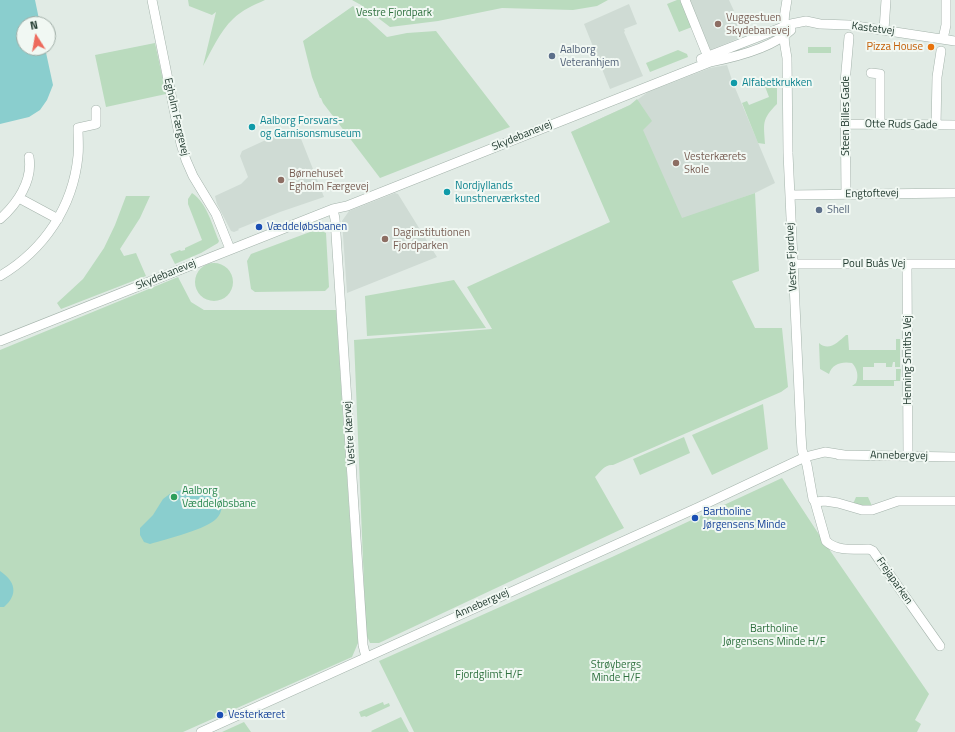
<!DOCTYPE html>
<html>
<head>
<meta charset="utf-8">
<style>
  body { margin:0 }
  #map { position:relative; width:955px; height:732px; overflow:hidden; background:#e1ebe5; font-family:"Titillium Web",sans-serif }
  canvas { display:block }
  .north { position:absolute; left:16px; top:16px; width:40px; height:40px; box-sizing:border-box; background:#f1f8f3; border:1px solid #9eaca5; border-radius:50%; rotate:349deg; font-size:11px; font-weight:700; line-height:16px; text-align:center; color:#223b30 }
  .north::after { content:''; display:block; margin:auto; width:14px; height:18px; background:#ed6b5d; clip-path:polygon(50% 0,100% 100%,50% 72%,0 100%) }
</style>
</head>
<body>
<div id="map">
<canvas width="955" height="732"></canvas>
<div class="north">N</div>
</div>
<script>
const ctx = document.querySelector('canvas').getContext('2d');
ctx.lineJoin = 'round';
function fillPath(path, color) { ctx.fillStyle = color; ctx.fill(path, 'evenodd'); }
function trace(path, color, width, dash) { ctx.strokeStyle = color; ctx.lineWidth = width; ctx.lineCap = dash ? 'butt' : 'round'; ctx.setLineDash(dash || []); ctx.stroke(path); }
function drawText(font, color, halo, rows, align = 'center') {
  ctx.font = font + ' "Titillium Web",sans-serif'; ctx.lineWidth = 4; ctx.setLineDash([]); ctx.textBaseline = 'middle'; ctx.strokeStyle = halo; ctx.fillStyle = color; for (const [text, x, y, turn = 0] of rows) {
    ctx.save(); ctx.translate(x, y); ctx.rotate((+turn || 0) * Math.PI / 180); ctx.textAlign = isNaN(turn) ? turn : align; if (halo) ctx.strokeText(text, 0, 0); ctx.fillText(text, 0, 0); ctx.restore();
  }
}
fillPath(new Path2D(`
  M690 0H729L734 11 732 12 742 37 710 50Z
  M629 4 637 24 624 29 625 31 624 32 643 76 610 89 584 24Z
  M727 65 733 83 775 183 755 193 682 219 571 132 630 105 648 92 710 68Z
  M296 126 324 197 280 212 238 229 239 230 234 232 231 231 217 204 215 196 241 184 248 177 240 156 242 151Z
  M395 193 398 194 437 257 347 293 342 221 349 211Z`), '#cfdbd4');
fillPath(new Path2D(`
  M188 0H265C254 5 242 10 233 19 220 31 212 50 203 66L216 12 212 15 189 6Z
  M352 0H608L597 6 573 10 502 8 438 21 390 27 361 5Z
  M677 0H682L692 27 679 32 667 4Z
  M353 6 387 37 407 33 436 31 510 127 380 178 323 103 321 98H320L312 77 303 41Z
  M155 43 166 94 106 107 95 55Z
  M808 47H831V53H808Z
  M678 50 687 54 688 57 650 72 646 63Z
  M777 78V104C761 120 764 123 765 144L758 143 742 103 747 101 749 105 769 97 764 84Z
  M637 99 652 121 643 130 682 218 755 193 759 271 732 281 755 328H782L788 387 781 392 613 465C605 464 600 472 595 477L624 528 379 643H370L366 634 354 340 492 329 467 287 610 222 571 132 630 105Z
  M192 193C207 203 212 225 219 241L218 243 201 253 175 264 170 254 180 250 181 251 185 250V248L202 240 188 204V199Z
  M126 196H150L140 218 120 249 124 256 136 253 146 276 61 309 57 303 83 279 104 248 115 225Z
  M318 229 326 233 329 287 325 291 255 292 251 289 247 261 251 254Z
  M195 282a19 19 0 1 1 38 0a19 19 0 1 1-38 0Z
  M178 277 191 302 204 310H336L358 643 352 657 183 732H0V350Z
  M454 280 486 328 367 336 365 296Z
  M846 335H848L849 350H896V339H900V367H895V362H893L892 367H886V363H874V367H863V380H896V369H901L900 381H894V386H852L856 383C859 376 857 368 852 363 842 361 832 364 829 374L820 369 819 343C829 352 838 342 846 335Z
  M763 404 768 449 712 475 692 435Z
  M684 437 690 453 640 475 633 459Z
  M782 478 820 536 929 694 915 720 921 724 917 732H414L379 661 612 557Z
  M856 497H868L872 506 853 504Z
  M383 702 384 705 389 703 390 706 366 717 365 716 361 717 359 712Z
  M401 717 409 732H372L371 731Z
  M244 722 251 732H222Z`), '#badbbe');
fillPath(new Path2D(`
  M0 0H35L40 24H24V48H45L53 85 47 100 40 110 29 117 0 124Z
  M189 488C200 488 213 487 220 498 222 501 222 504 222 507 221 511 220 515 217 518 208 529 166 539 150 544L144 542 140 535V528L153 515 163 499 171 493Z
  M0 571C15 581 19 594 4 607H0Z`), '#8acece');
const minor = new Path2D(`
  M152 0 181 144 186 160 193 176 216 214 230 249
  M685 0 710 62
  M787 0C783 18 783 40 787 58L788 153 801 435 802 450 807 465 813 499 815 502 826 541C837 552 855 549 869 549L873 551 940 646
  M884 30 886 0
  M943 39 946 25V0
  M701 59 791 24 806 21 820 24 849 25 955 41
  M871 73 880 74V124
  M847 124 955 125
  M936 125 937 77 941 51
  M790 195 955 193
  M846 195 845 83 849 37
  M19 198 58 219
  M333 209 335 219 363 645 366 657
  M0 219C17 204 33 181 29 157
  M793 264H955
  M907 265 908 456
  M0 276C44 250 73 207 78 156 79 147 78 137 78 128L96 124V110
  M0 341 333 209 347 206 710 62C736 57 772 48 791 30
  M839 455 955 457
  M815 502 825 501 838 503 862 510H872L898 501H954
  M201 732 699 507 805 457 825 452 844 455`);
trace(minor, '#a4b3ab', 10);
trace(minor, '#fff', 9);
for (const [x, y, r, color] of [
  [718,24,4,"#8d6e63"],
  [931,47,4,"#e8710a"],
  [552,56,4,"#5c6f8a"],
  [734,83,4,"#0f9aa8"],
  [252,127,4,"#0f9aa8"],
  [676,163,4,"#8d6e63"],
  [281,180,4,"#8d6e63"],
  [447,192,4,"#0f9aa8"],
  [819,210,4,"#5c6f8a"],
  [259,227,4,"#1a4fb4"],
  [385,239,4,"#8d6e63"],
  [174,497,4,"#2e9e5b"],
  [695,518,4,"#1a4fb4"],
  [220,715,4,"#1a4fb4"]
]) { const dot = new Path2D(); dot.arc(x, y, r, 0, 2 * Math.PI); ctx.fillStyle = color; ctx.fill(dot); trace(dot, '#f1f8f3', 1.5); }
drawText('11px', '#2e703e', '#f1f8f3', [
  ["Vestre Fjordpark",394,13],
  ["Bartholine",774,629],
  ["Jørgensens Minde H/F",774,642],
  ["Strøybergs",616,665],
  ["Minde H/F",616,678],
  ["Fjordglimt H/F",489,675]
]);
drawText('11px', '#785e54', '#f1f8f3', [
  ["Vuggestuen",726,18],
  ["Skydebanevej",726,31],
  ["Vesterkærets",684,157],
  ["Skole",684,170],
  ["Børnehuset",289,174],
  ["Egholm Færgevej",289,187],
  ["Daginstitutionen",393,233],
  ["Fjordparken",393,246]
], 'left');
drawText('11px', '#223b30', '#f1f8f3', [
  ["Kastetvej",873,29,7],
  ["Steen Billes Gade",846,116,-90],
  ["Egholm Færgevej",176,117,77],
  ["Otte Ruds Gade",901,125,1],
  ["Skydebanevej",522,136,-22],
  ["Engtoftevej",872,194,-1],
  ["Vestre Fjordvej",792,257,-93],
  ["Poul Buås Vej",874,264],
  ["Skydebanevej",166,275,-22],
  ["Henning Smiths Vej",908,360,-90],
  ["Vestre Kærvej",350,433,-94],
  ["Annebergvej",899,456,1],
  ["Frejaparken",894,581,55],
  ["Annebergvej",482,604,-24]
]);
drawText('11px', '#c56008', '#f1f8f3', [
  ["Pizza House",923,47]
], 'right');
drawText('11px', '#4e5e75', '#f1f8f3', [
  ["Aalborg",560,50],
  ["Veteranhjem",560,63],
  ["Shell",827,210]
], 'left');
drawText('11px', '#0d838f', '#f1f8f3', [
  ["Alfabetkrukken",742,83],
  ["Aalborg Forsvars-",260,121],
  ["og Garnisonsmuseum",260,134],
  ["Nordjyllands",455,186],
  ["kunstnerværksted",455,199]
], 'left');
drawText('11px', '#164399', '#f1f8f3', [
  ["Væddeløbsbanen",267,227],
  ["Bartholine",703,512],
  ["Jørgensens Minde",703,525],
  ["Vesterkæret",228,715]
], 'left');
drawText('11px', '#27864d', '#f1f8f3', [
  ["Aalborg",182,491],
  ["Væddeløbsbane",182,504]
], 'left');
</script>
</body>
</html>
